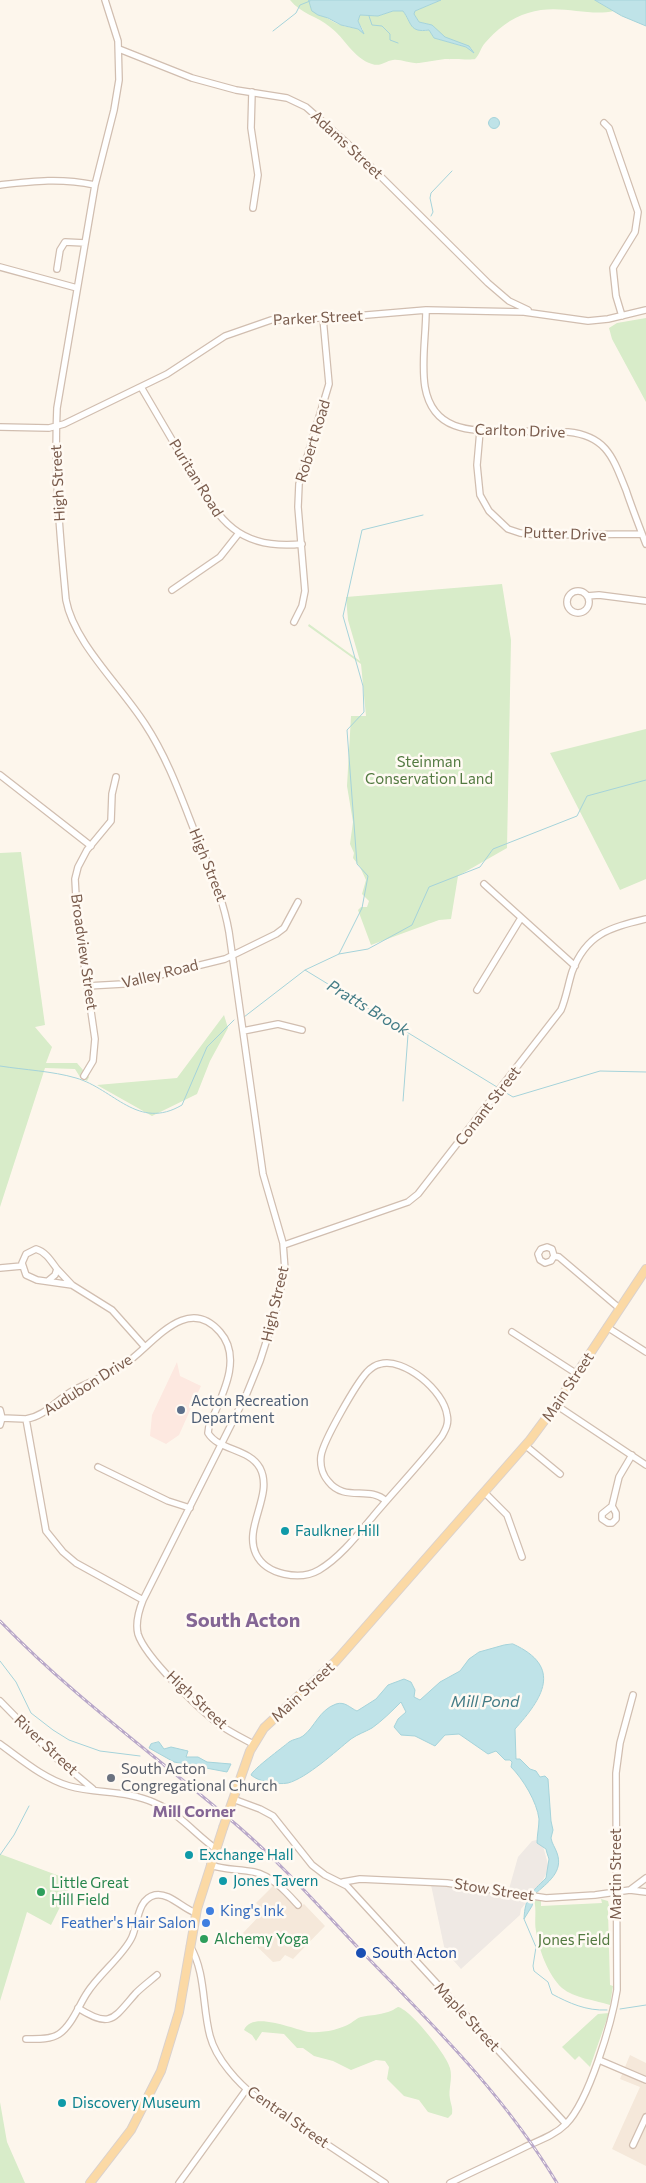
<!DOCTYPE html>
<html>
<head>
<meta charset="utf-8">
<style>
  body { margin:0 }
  canvas { display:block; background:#fdf6ec }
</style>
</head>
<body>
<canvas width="646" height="2183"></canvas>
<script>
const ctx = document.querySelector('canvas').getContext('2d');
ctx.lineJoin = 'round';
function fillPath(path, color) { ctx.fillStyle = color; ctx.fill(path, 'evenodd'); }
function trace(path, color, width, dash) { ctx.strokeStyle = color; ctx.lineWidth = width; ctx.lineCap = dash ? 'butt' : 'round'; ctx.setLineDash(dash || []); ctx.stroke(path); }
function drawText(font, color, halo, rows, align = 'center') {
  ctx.font = font + ' Commissioner,sans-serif'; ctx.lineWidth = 5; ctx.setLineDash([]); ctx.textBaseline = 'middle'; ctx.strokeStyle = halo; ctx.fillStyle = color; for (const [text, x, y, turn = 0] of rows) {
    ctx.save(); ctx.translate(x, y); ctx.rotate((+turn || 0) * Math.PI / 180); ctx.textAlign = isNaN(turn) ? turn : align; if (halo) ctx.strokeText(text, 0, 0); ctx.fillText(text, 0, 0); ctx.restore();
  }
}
fillPath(new Path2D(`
  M273 1886 298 1909 304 1904 325 1926 293 1959 285 1955 280 1961 273 1962 243 1933 264 1911 256 1903Z
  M630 2055 646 2063V2166L612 2149 640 2087 620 2079Z`), '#f5e8da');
fillPath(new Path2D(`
  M177 1362 180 1376 201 1386 179 1435 166 1444 150 1436 152 1415Z`), '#fde8e0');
fillPath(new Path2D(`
  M541 1839 549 1868 543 1880 532 1893 509 1889 518 1857 532 1841Z
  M431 1885 485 1891 529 1899 521 1909 520 1915 461 1969 445 1951Z`), '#efe9e4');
fillPath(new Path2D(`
  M290 0H309L318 15C327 16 333 23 341 25 349 28 355 27 362 31L363 30 358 21 360 15 378 16 393 11H403C411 22 412 33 429 30L434 38 473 49 444 37 432 25 419 22 414 14 415 11 441 0H595L614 11C587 17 559 3 528 13 512 17 495 31 485 43 481 47 479 56 475 59 474 60 450 59 445 59 436 60 428 62 419 63 410 64 402 59 393 60 385 61 381 67 372 64 353 58 345 38 330 27 317 16 301 14 290 0Z
  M646 318V402L612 339 609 328 617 323Z
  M502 584 511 640 507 848 458 876 451 919 439 920 371 945 358 910 361 907H367L369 901 362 894 366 880 360 867 353 858 354 853 350 844 353 822 347 786 351 716H366L361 664 308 626 309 624 360 661 348 620 346 597Z
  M646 729V879L620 890 550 753Z
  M21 852 45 1025 35 1027 52 1047 46 1063H77L89 1077 87 1081 80 1077 75 1069 45 1068 0 1207V853Z
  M224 1015 228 1028 210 1061 197 1094 152 1116 97 1085 177 1078Z
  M0 1854 73 1881 51 1925 27 1912 0 2001Z
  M601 1899 608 1901 610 1910 608 1911 610 1985 613 1986 610 2005C595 2000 574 1998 562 1988 548 1975 539 1950 536 1931 534 1921 537 1911 534 1900L541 1901V1906L602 1903Z
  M398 2007C410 2009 447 2055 450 2068 453 2079 448 2089 450 2099 451 2105 453 2108 452 2114L448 2118 428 2112 419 2100 404 2096 387 2079 389 2067 385 2061 376 2060 351 2070 333 2061 314 2056 303 2048H297L284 2034 262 2032 256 2041 252 2035 244 2030C252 2010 295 2030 309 2032 323 2033 339 2030 351 2023 354 2021 357 2018 361 2017 370 2015 379 2015 388 2012 392 2011 394 2009 398 2007Z
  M609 2013 590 2067 579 2056 575 2060 562 2047 598 2014Z
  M0 2102 7 2142 25 2183H0Z`), '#d8ecc9');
const water = new Path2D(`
  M309 0H441L415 11 414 14 419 22 432 25 445 37 469 46 474 53 466 47 434 38 429 30C409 33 412 23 403 11H393L378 16 360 15 358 21 364 34 358 29 341 25 328 18 318 15 312 11Z
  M595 0H646V26L622 16Z
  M488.5 123a5.5 5.5 0 1 1 11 0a5.5 5.5 0 1 1-11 0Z
  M513 1644C564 1667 542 1699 515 1729L516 1759H520L530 1769 536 1771 540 1777 545 1776 548 1779 551 1821 553 1830 551 1838C552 1844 555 1847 557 1853 564 1872 547 1883 535 1894L532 1906 524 1919C525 1897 531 1893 546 1878L549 1859 547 1853 546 1849 537 1843C537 1835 539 1827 539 1819 537 1802 523 1779 511 1767L512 1762 510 1760H505L496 1751 488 1754 459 1734 445 1735 435 1746 415 1736 401 1735 394 1727 398 1719 406 1712 401 1702C392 1711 382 1721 372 1728 365 1732 358 1734 351 1739 336 1751 307 1778 288 1783 277 1785 259 1782 251 1775 253 1769 282 1748 289 1742 293 1739 299 1739 303 1736 315 1727 319 1710 336 1704 345 1701 350 1708 357 1711L376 1699 388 1685 404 1679 411 1682 415 1690 414 1697 420 1700 440 1682 460 1671 469 1659 479 1652 504 1645Z
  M159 1742 164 1749 171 1747 188 1751 186 1757H198L207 1762 231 1764 227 1772 174 1762 149 1748 151 1744Z`);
fillPath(water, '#bfe3e8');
trace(water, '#a5d3da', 1);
trace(new Path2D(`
  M369 16 372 25 382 26 390 34V40L398 43
  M273 31 296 13 300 5 310 1
  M431 216 433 212 430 198 431 193 452 171
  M339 954 368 949 412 925 429 887 480 867 493 849 577 816 587 796 646 780
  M305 970 339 954 362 908 368 876 357 864 347 730 364 712 363 686 343 616 362 530 423 515
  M244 1017 305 970 497 1087
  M0 1066C25 1070 52 1071 76 1078 114 1089 138 1131 182 1105L207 1047 234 1020
  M503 1091 513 1097 600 1071 646 1072
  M403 1101 408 1035
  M0 1661 16 1682 31 1713 53 1730 69 1740 100 1751 140 1756
  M0 1855 14 1835 29 1806
  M524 1919 536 1947 533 1966 534 1971 548 1982 552 1994C569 2003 586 2011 607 2010
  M620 2009 646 2005`), '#a5d3da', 1);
const minor = new Path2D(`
  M105 0 118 41 119 80 114 110 95 185 57 408C54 472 60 537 66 600 74 643 121 686 145 724 168 759 181 797 196 835 209 868 223 897 229 932L263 1174 283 1243 285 1270 275 1314 260 1361 247 1393 143 1600C139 1610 135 1622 138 1634 145 1657 199 1709 220 1725 230 1732 242 1738 253 1744
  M119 49 192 78 236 90 287 98 306 107 348 144 488 283 509 301 528 310
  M252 92 251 128 258 175 253 208
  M604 123 609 128 638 212 635 232 613 268 616 296 622 316
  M0 185C35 181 60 178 95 185
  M0 267 77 288
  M57 269 60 250 65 242 85 243
  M426 310C426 335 421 363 425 387 433 432 471 431 507 431 527 431 548 432 568 432 607 436 613 458 626 490 632 508 639 526 646 544
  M141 387C157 414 172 440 188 467 218 517 235 551 302 544
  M0 427 49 428 64 424 167 374 225 336 271 320 343 317 426 310 524 312 588 321 608 319 646 310
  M480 431 477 465 480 495 489 511 508 529 520 533 539 535 642 534
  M172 590 220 557 239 533
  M567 602a11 11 0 1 1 22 0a11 11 0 1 1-22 0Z
  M587 596 599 595 646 601
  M294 622 302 606 305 591 298 507 299 484 329 384 323 318
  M0 775 91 846
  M484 884 575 966
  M87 986 123 984 225 959 276 934 284 928 298 902
  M477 990 521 918
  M243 1031 278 1024 302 1030
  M84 1076 93 1061 95 1039 77 915 75 879 78 867 87 850 111 821 112 794 116 777
  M284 1245 408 1202 418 1194 561 1010C566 998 568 985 572 972 586 934 609 928 646 919
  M554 1256 552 1249 547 1247 541 1249 538 1254 540 1260 545 1263 551 1261 554 1256 559 1257 619 1308
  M0 1268 22 1266
  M57 1269 72 1285 112 1310 145 1347
  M49 1280 55 1275 57 1269C51 1261 46 1252 36 1249L26 1254 22 1263 26 1275 37 1280 72 1285
  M607 1327 646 1352
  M512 1332 577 1374
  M556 1405 646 1465
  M0 1410 2 1418 0 1425
  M2 1418 26 1419
  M526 1446 560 1474
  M98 1467 168 1501 190 1508
  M485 1493 507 1515 522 1557
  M612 1506 602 1514V1519L608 1523H612L616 1519V1513L612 1506 619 1477 632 1455
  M143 1600 76 1563 63 1552 46 1531 26 1419C46 1416 57 1399 74 1390 91 1381 110 1375 125 1364 152 1346 186 1293 220 1332 244 1359 220 1399 209 1426L208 1433C219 1451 249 1448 260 1468 274 1495 243 1527 256 1554 266 1575 300 1581 319 1570 341 1557 359 1533 375 1514 397 1488 421 1463 442 1436 446 1429 449 1423 447 1415 444 1391 404 1357 380 1364 375 1365 370 1369 367 1372 356 1384 323 1441 321 1456 320 1464 322 1474 328 1481 345 1503 369 1485 386 1501
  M0 1701 56 1758 93 1789
  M0 1744C21 1759 44 1779 69 1786 97 1794 127 1790 155 1803 179 1813 195 1834 216 1849
  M233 1799 260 1809 273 1816 312 1865 325 1875 347 1886 566 2124
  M210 1865C224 1870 239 1869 254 1872 272 1876 286 1892 298 1905
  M343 1882 360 1879 447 1883 546 1898 595 1895 630 1890 646 1892
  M630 1890 646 1878
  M190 1946C206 1973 202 2006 210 2036 216 2059 238 2083 256 2097L385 2183
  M78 2008C111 2029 113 2019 136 1993 142 1987 150 1981 157 1975
  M26 2039C36 2039 50 2040 59 2034 72 2025 79 2005 87 1993 99 1974 124 1955 132 1937 138 1924 137 1899 155 1895 169 1892 183 1909 196 1913
  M599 2060 646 2080
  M633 2145 646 2117
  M179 2183 246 2090
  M450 2183C474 2171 499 2160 523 2148 537 2141 554 2136 566 2124 589 2101 612 2022 617 1990L616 1773 620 1743 633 1695`);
const major = new Path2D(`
  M230 1808 250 1751 264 1728 336 1661 530 1440 556 1405 646 1269
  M90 2183 131 2130 161 2071 179 2012 197 1909 223 1828`);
trace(minor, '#d1beb0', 8);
trace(major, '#dad1cd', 10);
trace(minor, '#fff', 5.5);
trace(major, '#fbd9a5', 8);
const rail = new Path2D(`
  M0 1621C73 1697 159 1758 239 1827 284 1866 324 1912 365 1955 436 2028 504 2095 557 2183`);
trace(rail, '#b9a8c9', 3);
trace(rail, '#fffaf3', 1, [4]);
const majorBridge = new Path2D(`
  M223 1828 230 1808`);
trace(majorBridge, '#dad1cd', 10, []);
trace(majorBridge, '#fbd9a5', 8);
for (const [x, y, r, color] of [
  [181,1410,5,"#5c6f8a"],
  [285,1531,5,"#0f9aa8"],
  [111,1778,5,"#6b7280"],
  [189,1855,5,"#0f9aa8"],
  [223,1881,5,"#0f9aa8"],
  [41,1892,5,"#2e9e5b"],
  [210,1911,5,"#3f7fe0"],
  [206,1923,5,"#3f7fe0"],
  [204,1939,5,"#2e9e5b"],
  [361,1953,6,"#1a4fb4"],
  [62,2103,5,"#0f9aa8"]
]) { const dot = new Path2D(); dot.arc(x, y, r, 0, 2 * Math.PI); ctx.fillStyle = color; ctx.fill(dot); trace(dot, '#fffaf3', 2); }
drawText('15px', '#7a5c4d', '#fffaf3', [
  ["Adams Street",347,145,43],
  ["Parker Street",318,318,-3],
  ["Carlton Drive",520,431,2],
  ["Robert Road",313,441,-73],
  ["Puritan Road",196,478,58],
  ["High Street",58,483,-93],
  ["Putter Drive",565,534,2],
  ["High Street",208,865,68],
  ["Broadview Street",84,952,82],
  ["Valley Road",160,974,-14],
  ["Conant Street",488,1106,-52],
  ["High Street",275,1304,-77],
  ["Audubon Drive",88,1385,-32],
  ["Main Street",568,1387,-56],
  ["Main Street",303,1692,-43],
  ["High Street",197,1700,43],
  ["River Street",46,1745,43],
  ["Martin Street",616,1874,-90],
  ["Stow Street",494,1890,9],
  ["Maple Street",467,2017,47],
  ["Central Street",288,2117,35]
]);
drawText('15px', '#537a41', '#fffaf3', [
  ["Steinman",429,762],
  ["Conservation Land",429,779],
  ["Jones Field",574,1940]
]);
drawText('15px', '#4e5e75', '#fffaf3', [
  ["Acton Recreation",191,1401],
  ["Department",191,1418]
], 'left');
drawText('15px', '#0d838f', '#fffaf3', [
  ["Faulkner Hill",295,1531],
  ["Exchange Hall",199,1855],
  ["Jones Tavern",233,1881],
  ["Discovery Museum",72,2103]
], 'left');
drawText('15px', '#5b616d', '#fffaf3', [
  ["South Acton",121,1769],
  ["Congregational Church",121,1786]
], 'left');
drawText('15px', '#27864d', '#fffaf3', [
  ["Little Great",51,1883],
  ["Hill Field",51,1900],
  ["Alchemy Yoga",214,1939]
], 'left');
drawText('15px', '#366cbe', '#fffaf3', [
  ["King's Ink",220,1911],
  ["Feather's Hair Salon",196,1923,"right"]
], 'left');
drawText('15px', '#164399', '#fffaf3', [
  ["South Acton",372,1953]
], 'left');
drawText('italic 16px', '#437c86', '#fffaf3', [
  ["Pratts Brook",368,1008,31],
  ["Mill Pond",485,1702]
]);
drawText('bold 16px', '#846695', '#fffaf3', [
  ["Mill Corner",194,1812]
]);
drawText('bold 20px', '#846695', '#fffaf3', [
  ["South Acton",243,1620]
]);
</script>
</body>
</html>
